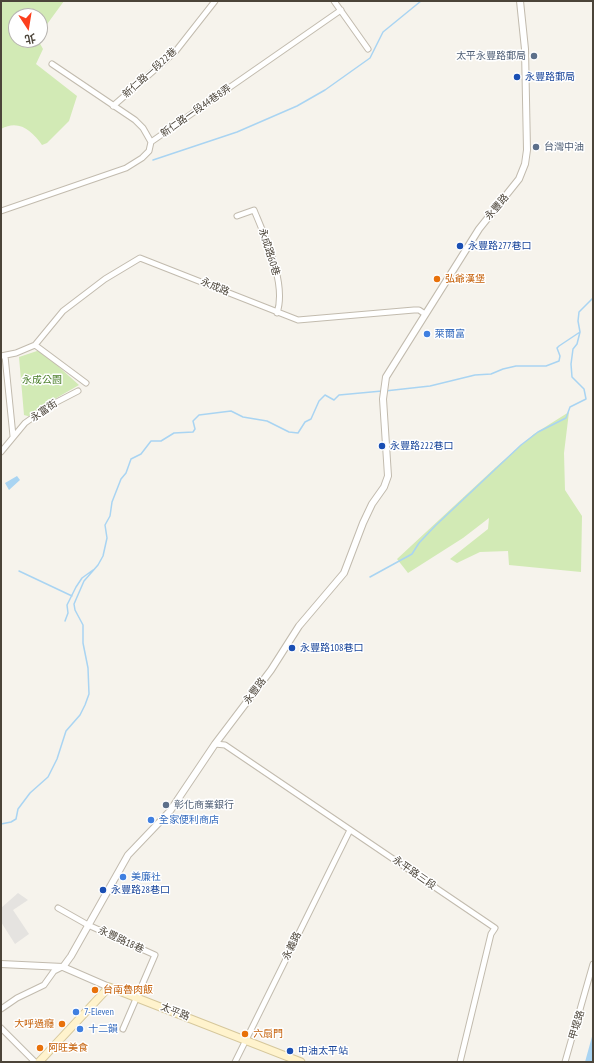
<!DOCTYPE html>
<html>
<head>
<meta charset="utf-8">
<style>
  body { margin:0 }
  #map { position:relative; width:594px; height:1063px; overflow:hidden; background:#f6f3ec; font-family:"PT Sans Narrow","Noto Sans TC",sans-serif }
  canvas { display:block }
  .frame { position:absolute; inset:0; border:2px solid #4b4439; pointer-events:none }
  .north { position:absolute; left:8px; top:8px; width:40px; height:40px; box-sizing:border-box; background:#fff; border:1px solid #b7b4b0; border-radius:50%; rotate:168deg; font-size:11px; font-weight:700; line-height:16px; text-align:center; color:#4b4439 }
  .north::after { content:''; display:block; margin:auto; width:14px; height:18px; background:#fc3f1d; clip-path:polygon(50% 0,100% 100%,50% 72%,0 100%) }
</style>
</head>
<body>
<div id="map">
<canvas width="594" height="1063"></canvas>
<div class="frame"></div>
<div class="north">北</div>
</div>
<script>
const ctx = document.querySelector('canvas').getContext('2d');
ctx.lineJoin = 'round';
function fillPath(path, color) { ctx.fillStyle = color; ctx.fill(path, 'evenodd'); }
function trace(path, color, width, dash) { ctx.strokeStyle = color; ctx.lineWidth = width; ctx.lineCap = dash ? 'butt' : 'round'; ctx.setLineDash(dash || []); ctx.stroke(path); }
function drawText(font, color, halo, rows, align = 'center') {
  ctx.font = font + ' "PT Sans Narrow","Noto Sans TC",sans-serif'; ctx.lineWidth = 3; ctx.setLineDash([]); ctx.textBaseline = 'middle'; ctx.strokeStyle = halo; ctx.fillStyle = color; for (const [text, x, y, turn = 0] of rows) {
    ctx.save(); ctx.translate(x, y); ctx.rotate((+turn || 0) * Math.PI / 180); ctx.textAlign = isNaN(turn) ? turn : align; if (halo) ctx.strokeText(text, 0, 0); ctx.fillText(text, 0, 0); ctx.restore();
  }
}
fillPath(new Path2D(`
  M1 1H64L45 27 40 29V16H16V40H38L43 49 36 64 77 96 69 121 47 143 42 145C32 131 19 119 1 129Z
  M40 350 79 385 39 408 31 417 24 415 19 357Z
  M569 412 564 453 565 490 582 516 581 572 509 565 508 551 480 552 457 563 450 559 488 529 489 518 463 538 408 573 397 559 496 467 534 434Z`), '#d2eab5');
fillPath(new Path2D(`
  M18 893 28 900 13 910 29 934 15 944 1 922V908Z`), '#e5e3e0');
fillPath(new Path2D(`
  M17 476 20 480 9 490 5 483Z
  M593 1033V1062H585Z`), '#a9d4f2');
trace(new Path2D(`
  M153 160 237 132 297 106 325 90 370 58 383 32 421 1
  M385 391 430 386 475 375 491 374 503 369 516 366H546L559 361 560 356 557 348 559 346 580 332
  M19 571 72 596
  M370 577 412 554 419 543 435 526 521 445 538 432 566 418 570 407 586 399 584 389 572 377 571 364 573 349 577 344 580 332 578 321 579 312 593 298
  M65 621 68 613 67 605 76 587 82 578 93 570
  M1 824 11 822 16 819 18 809 30 793 48 777 57 759 66 731 80 715 85 705 89 694 88 668 83 643V625L75 610 74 604 84 581 98 565 103 556 107 538 105 525 110 516 112 502 121 479 126 473 131 459 141 454 151 441H161L174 433 193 432 195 429 193 421 199 415 231 411 243 417 267 421 289 432 298 433 305 422 311 419 319 401 325 395 334 400 339 395 382 391`), '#a9d4f2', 1.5);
const minor = new Path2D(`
  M334 1 368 49
  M52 64 135 120 143 128 151 142
  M113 106 175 52 215 1
  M1 211 126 168 142 158 149 151 151 142 341 10
  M237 216 254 210C265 237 287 284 277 313
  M35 345 86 383
  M1 356 16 353 35 345 63 311 105 279 140 258 298 320 414 310H419L425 314
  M5 356 13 436
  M1 452 25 423 49 406 78 391
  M215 744 225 745 495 928 491 934 460 1062
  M58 908 88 925 155 955 123 1029
  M1 1009 17 998 44 985 54 971 62 967
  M1 1028 35 1062
  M235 1062 350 830
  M565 1062 593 964`);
const tertiary = new Path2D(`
  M1 964 63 967 109 987
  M63 967 71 956 128 855 170 811 215 744 271 670 299 626 344 573 363 523 372 504 384 487 388 476 383 399 386 377 479 229 519 179 525 164 527 150 525 49 520 1`);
const secondary = new Path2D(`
  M39 1062 109 987 301 1062`);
trace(minor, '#c2bbae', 7);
trace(tertiary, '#c2bbae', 8);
trace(secondary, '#d6c79b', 9);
trace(minor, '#fff', 5);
trace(tertiary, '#fff', 6);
trace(secondary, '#fff3cd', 7);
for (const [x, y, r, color] of [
  [534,56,4,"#5c6f8a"],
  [517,77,4,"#1a4fb4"],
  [536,147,4,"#5c6f8a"],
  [460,246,4,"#1a4fb4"],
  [437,279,4,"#e8710a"],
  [427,334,4,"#3f7fe0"],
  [382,446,4,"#1a4fb4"],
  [292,648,4,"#1a4fb4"],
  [166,805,4,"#5c6f8a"],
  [151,820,4,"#3f7fe0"],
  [123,877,4,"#3f7fe0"],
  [103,890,4,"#1a4fb4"],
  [95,990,4,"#e8710a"],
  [76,1012,4,"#3f7fe0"],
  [62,1024,4,"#e8710a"],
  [80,1029,4,"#3f7fe0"],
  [245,1034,4,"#e8710a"],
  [40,1048,4,"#e8710a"],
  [290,1051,4,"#1a4fb4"]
]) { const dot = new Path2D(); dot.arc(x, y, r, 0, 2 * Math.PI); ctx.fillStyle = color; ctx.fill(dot); trace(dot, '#fff', 1.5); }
drawText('10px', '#4e5e75', '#fff', [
  ["太平永豐路郵局",526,56,"right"],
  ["台灣中油",544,147],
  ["彰化商業銀行",174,805]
], 'left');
drawText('10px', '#4b4439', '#fff', [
  ["新仁路一段22巷",150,73,-42],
  ["新仁路一段44巷8弄",196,111,-35],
  ["永豐路",497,207,-49],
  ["永成路60巷",269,252,73],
  ["永成路",215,287,23],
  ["永富街",44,411,-34],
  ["永豐路",255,691,-53],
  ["永平路三段",414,873,35],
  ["永豐路18巷",121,940,25],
  ["永義路",292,946,-64],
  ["太平路",175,1012,21],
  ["甲堤路",577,1025,-73]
]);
drawText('10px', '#164399', '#fff', [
  ["永豐路郵局",525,77],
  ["永豐路277巷口",468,246],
  ["永豐路222巷口",390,446],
  ["永豐路108巷口",300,648],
  ["永豐路28巷口",111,890],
  ["中油太平站",298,1051]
], 'left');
drawText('10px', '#c56008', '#fff', [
  ["弘爺漢堡",445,279],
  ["台南魯肉飯",103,990],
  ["大呼過癮",54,1024,"right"],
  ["六扇門",253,1034],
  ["阿旺美食",48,1048]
], 'left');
drawText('10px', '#366cbe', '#fff', [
  ["萊爾富",435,334],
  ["全家便利商店",159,820],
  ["美廉社",131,877],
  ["7-Eleven",84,1012],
  ["十二韻",88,1029]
], 'left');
drawText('10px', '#4a7f2a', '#fff', [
  ["永成公園",42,380]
]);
</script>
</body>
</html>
